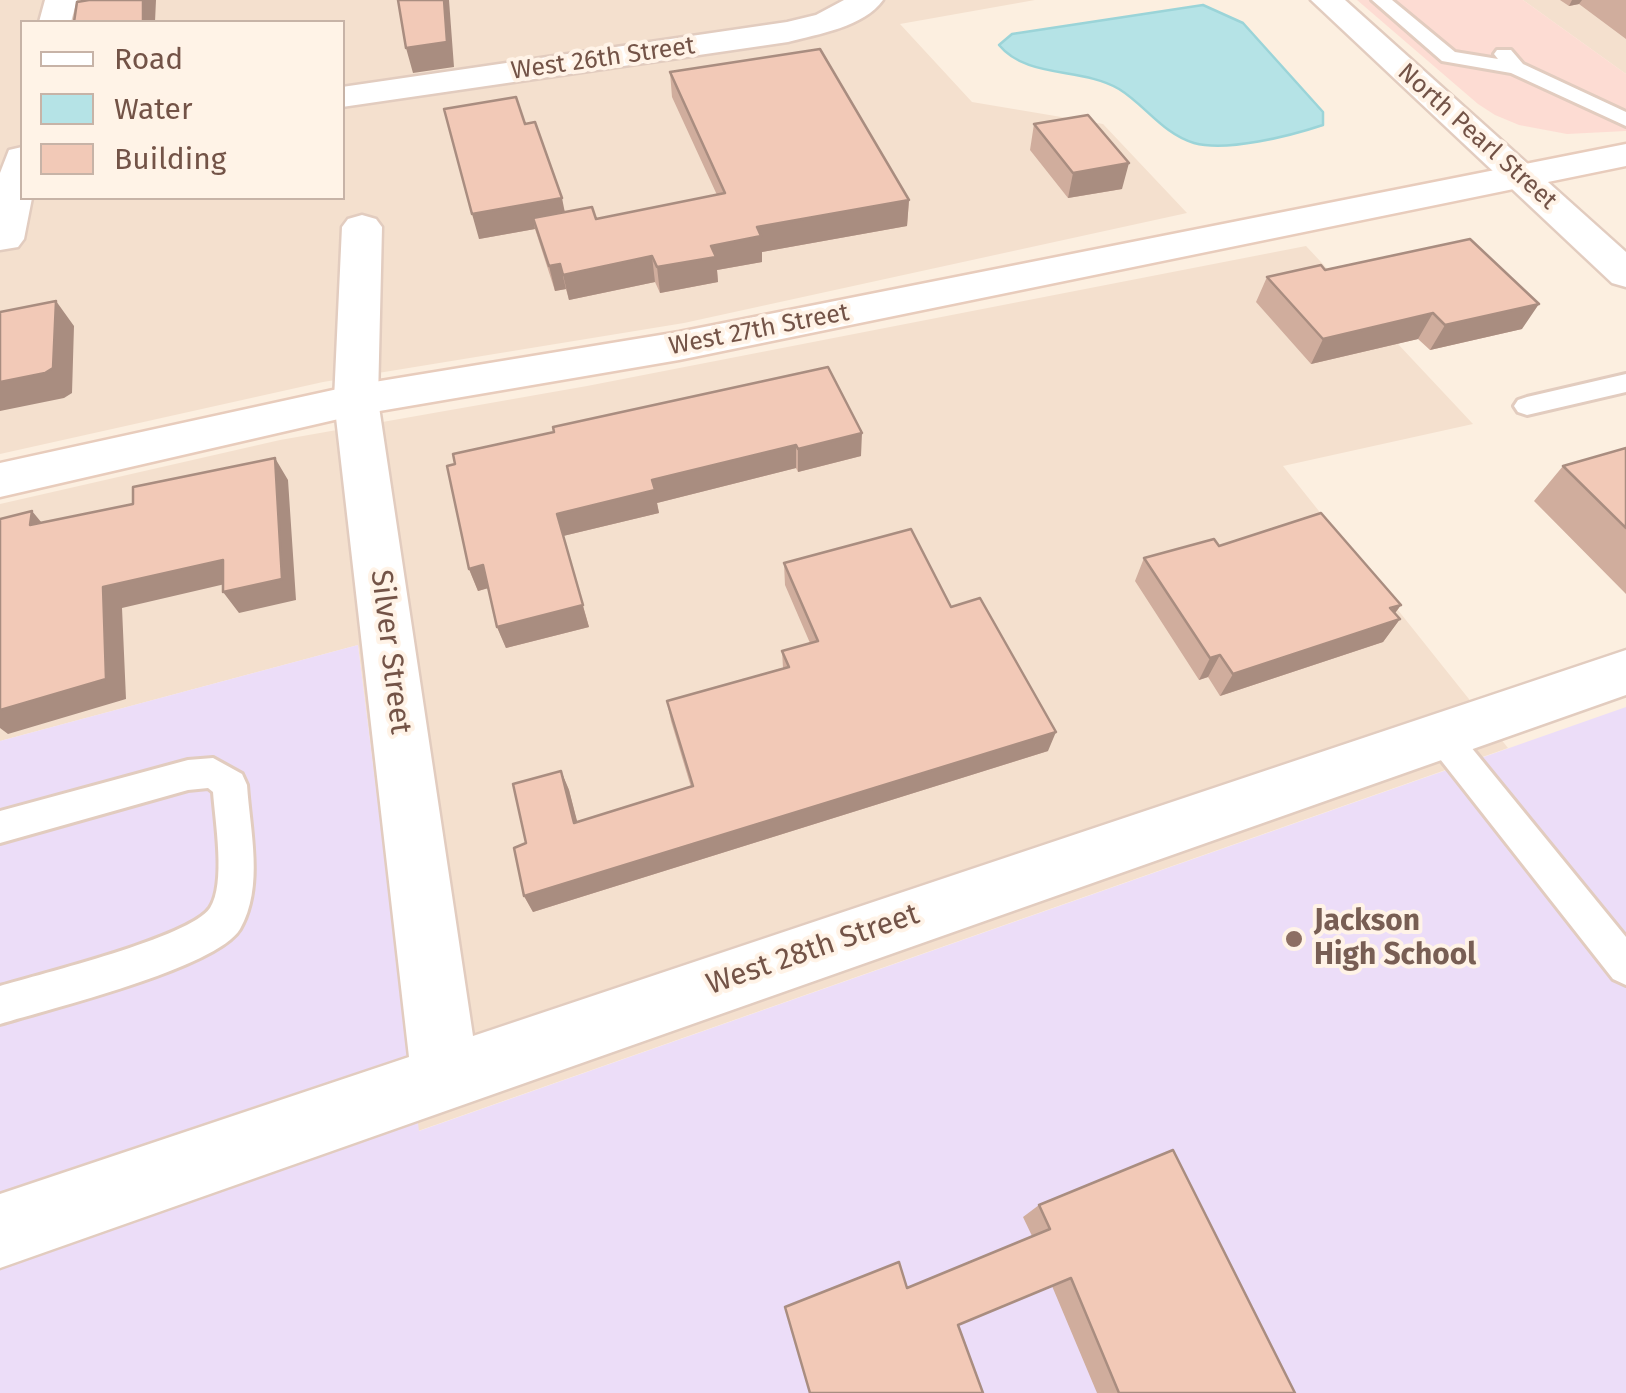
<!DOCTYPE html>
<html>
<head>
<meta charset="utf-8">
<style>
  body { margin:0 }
  #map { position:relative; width:1626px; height:1393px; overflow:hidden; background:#fcefe0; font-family:"Fira Sans",sans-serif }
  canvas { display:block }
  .legend { position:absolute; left:20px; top:20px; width:325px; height:180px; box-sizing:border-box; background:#fff3e7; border:2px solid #c7b3a7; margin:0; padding:12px 18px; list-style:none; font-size:30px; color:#735347 }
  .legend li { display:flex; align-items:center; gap:20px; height:50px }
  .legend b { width:50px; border:2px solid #c7b3a7 }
</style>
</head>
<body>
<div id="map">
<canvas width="1626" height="1393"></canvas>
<ul class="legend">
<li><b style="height:12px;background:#fff"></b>Road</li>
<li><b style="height:28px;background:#b5e3e6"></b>Water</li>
<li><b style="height:28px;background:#f2c9b7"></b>Building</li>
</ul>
</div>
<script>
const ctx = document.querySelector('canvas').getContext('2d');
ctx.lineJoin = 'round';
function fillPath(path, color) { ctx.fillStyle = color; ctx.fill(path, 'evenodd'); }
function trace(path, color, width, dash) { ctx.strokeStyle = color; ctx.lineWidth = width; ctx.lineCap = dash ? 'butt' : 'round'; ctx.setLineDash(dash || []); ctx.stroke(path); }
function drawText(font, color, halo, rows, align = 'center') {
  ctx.font = font + ' "Fira Sans",sans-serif'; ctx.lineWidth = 8; ctx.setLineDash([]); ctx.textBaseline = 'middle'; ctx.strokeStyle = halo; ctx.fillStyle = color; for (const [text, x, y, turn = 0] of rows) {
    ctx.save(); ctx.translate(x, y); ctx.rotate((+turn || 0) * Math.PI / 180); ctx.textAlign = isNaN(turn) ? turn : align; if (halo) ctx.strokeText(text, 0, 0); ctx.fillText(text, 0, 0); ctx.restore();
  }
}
fillPath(new Path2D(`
  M0 0H1035L900 24 972 102 1103 124 1187 213 684 323 323 382 0 454ZM22 22H342V198H22Z
  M1523 0H1626V74Z
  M1306 246 1473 424 1283 466 1508 748 418 1131 358 645 0 741V504L280 440 587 386Z`), '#f4e0ce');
fillPath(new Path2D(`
  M1357 0H1523L1626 74V131L1567 134 1519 125 1495 115 1478 104Z`), '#fddcd3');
fillPath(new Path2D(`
  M358 645 419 1131 1626 707V1393H0V741Z`), '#ecddf8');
const water = new Path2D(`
  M1203 5 1243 23 1323 112V125C1290 136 1227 152 1194 143 1163 134 1145 105 1119 89 1082 67 1027 79 999 45L1012 34Z`);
fillPath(water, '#b5e3e6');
trace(water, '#9bd4d8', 2.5);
const service = new Path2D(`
  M1372 0H1392L1455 52 1498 59 1494 54 1497 50H1511L1523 64 1626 112V126L1511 73 1442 61Z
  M1626 374V392L1527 415 1518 412 1514 406 1518 400 1527 397Z
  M1441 721 1453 725 1626 937V985L1613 979 1429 745 1424 735 1429 725Z
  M213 758 242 774 247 785C250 831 264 887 240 929 217 968 49 1009 0 1024V986C40 974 191 937 210 908 226 884 215 821 213 792L208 788 188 790 0 843V811L188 760Z`);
const minor = new Path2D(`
  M45 0H77L71 22H39Z
  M844 0H883C864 27 818 34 788 42L342 107V87L787 22 816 15Z
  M22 147V198H32L24 239 18 247 0 250V173L9 150Z
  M362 215 376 219 382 227 378 400 473 1036 1626 650V695L0 1268V1194L409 1057 334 400 342 227 348 219Z`);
const tertiary = new Path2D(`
  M1311 0H1345L1626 252V287L1612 283Z`);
const secondary = new Path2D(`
  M1626 144V166L679 360 356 415 0 497V463L356 385 679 332Z`);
trace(service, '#e2ccbf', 6);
trace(minor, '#e2ccbf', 5);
trace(tertiary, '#e2ccbf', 5);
trace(secondary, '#e8ccbc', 5);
fillPath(service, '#fff');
fillPath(minor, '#fff');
fillPath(tertiary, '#fff');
fillPath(secondary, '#fff');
fillPath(new Path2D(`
  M1560 0H1626V39L1579 4 1569 6Z
  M670 72 909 200 907 226 762 252V262L717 270 718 282 660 293 655 282 569 300 566 289 555 291 535 229 479 239 525 124 565 212 596 219 717 195 672 97Z
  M1034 124 1122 189 1068 198 1030 150Z
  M1325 270 1522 329 1430 350 1418 339 1311 364 1256 302 1267 277Z
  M828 367 861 456 798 472 796 468 657 503 659 513 563 536 589 627 506 648 497 627 488 588 478 591 469 569 455 464Z
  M1626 448V594L1534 501 1563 466Z
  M1219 546 1401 605 1395 613 1400 619 1383 642 1220 696 1208 677 1199 680 1135 581 1144 558Z
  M784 563 951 607 1048 751 533 912 524 896 526 843 561 771 569 790 577 822 691 787 671 721 667 701 783 668 782 651 810 643 785 585Z
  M1039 1205 1295 1393H1097L1052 1286 907 1288 1032 1236 1023 1217Z`), '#d0ad9d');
fillPath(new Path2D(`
  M143 0H156L155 22H143Z
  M444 0H449L454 67 413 73 406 48Z
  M1572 0H1582L1579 4 1569 6Z
  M1129 163 1122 189 1068 198 1073 173Z
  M562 198 567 223 533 218 535 229 479 239 472 214Z
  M909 200 907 226 762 252V262L717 270 718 282 660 293 657 267 757 227Z
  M652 256 655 282 569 300 563 275Z
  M560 264 566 289 555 291 549 266Z
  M56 301 74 326 72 393 64 398 0 411V382Z
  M1539 304 1522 329 1430 350 1445 325Z
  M1433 313 1418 339 1311 364 1323 339Z
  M862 433 861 456 798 472V449Z
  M796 445V468L657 503 659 513 563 536 589 627 506 648 497 627 557 514 652 480Z
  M275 458 288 480 296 600 239 613 223 592Z
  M32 511 51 534 30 525Z
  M223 560 238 581 122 608 126 699 8 734 0 728V710L103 587Z
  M483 565 492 587 478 591 469 569Z
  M1401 605 1387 624 1400 619 1383 642 1220 696 1233 674Z
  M1220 655 1208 677 1199 680 1210 658Z
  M1056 732 1048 751 533 912 524 896Z
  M561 771 569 790 582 840 574 823Z`), '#a98d80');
const building = new Path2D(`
  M89 0H143V22H74L77 2Z
  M398 0H444L447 42 406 48Z
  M820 49 909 200 757 227 761 236 711 246 716 257 657 267 652 256 563 275 560 264 549 266 533 218 592 207 596 219 725 193 670 72Z
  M516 97 525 124 535 122 562 198 472 214 444 109Z
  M1088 115 1129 163 1073 173 1034 124Z
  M1470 239 1539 304 1445 325 1433 313 1323 339 1267 277 1321 265 1325 270Z
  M56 301 53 368 45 373 0 382V312Z
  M828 367 862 433 798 449 796 445 652 480 655 490 557 514 583 605 497 627 483 565 469 569 447 466 455 464 453 454 554 432 553 427Z
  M1626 448V528L1563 466Z
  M275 458 282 579 223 592V560L103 587 106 679 0 710V519L32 511 30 525 133 504V487Z
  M1321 513 1401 605 1390 608 1400 619 1233 674 1220 655 1210 658 1144 558 1214 539 1219 546Z
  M911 529 951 607 980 598 1056 732 524 896 514 848 526 843 513 784 561 771 574 823 693 786 667 701 789 667 782 651 818 641 784 563Z
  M1173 1150 1295 1393H1119L1071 1278 958 1325 983 1393H810L785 1307 899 1262 907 1288 1050 1229 1039 1205Z`);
fillPath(building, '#f2c9b7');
trace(building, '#a98d80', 2.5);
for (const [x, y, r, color] of [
  [1294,939,10,"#8d6e63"]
]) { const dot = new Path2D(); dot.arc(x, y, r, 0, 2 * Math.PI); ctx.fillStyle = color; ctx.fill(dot); trace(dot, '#fff3e7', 4); }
drawText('25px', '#735347', '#fff3e7', [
  ["West 26th Street",603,59,-8],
  ["North Pearl Street",1477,137,42],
  ["West 27th Street",759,330,-11]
]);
drawText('30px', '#735347', '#fff3e7', [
  ["Silver Street",390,652,83],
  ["West 28th Street",813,950,-19]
]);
drawText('bold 30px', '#785e54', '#fff3e7', [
  ["Jackson",1314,922],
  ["High School",1314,956]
], 'left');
</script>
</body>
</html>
